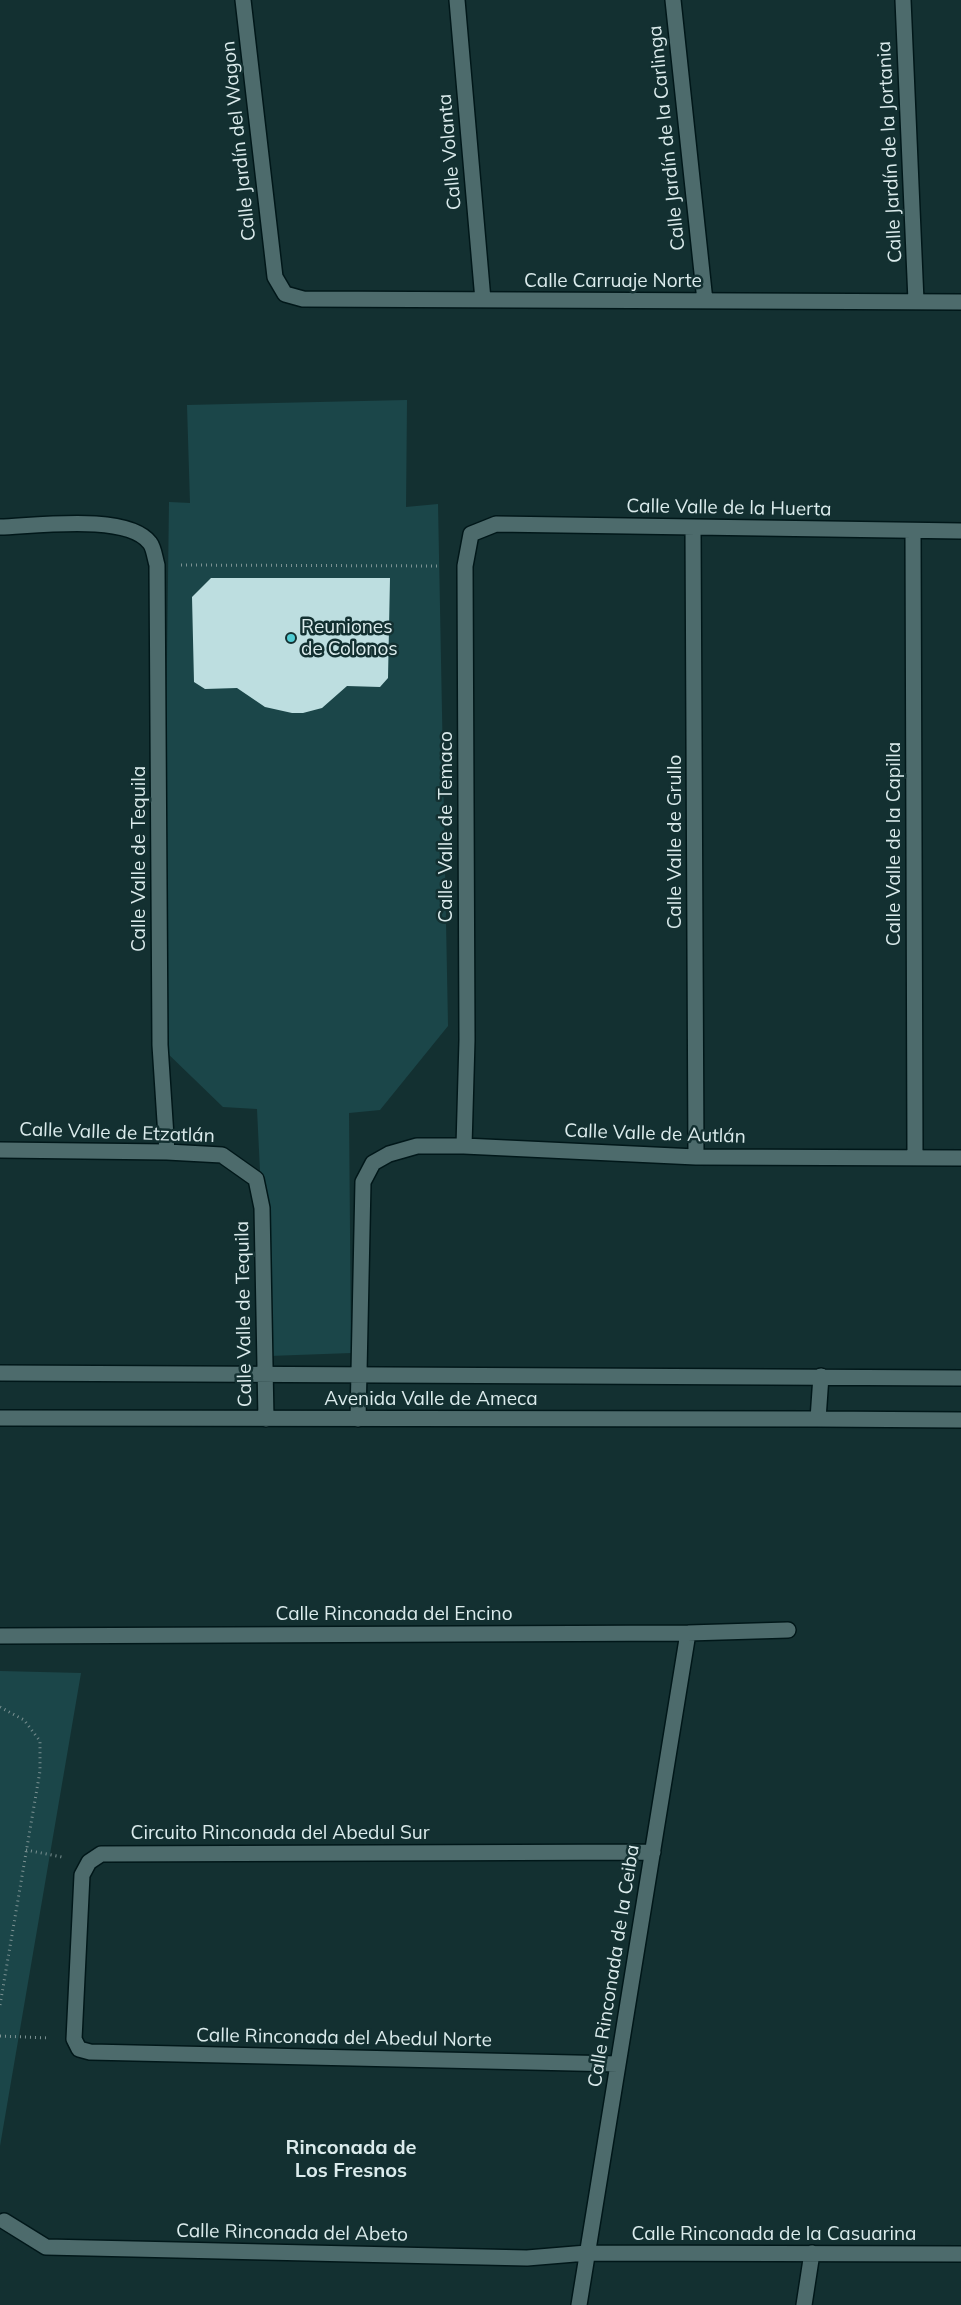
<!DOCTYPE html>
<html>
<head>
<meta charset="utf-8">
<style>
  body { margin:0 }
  canvas { display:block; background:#133031 }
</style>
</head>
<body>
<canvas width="961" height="2305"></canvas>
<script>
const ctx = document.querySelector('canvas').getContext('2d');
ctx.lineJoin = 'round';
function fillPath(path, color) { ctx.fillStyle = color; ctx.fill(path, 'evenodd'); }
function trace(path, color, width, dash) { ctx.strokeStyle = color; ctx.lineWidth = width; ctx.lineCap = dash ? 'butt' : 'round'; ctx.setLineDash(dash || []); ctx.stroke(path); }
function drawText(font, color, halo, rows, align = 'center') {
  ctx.font = font + ' Mulish,sans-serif'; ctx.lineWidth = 5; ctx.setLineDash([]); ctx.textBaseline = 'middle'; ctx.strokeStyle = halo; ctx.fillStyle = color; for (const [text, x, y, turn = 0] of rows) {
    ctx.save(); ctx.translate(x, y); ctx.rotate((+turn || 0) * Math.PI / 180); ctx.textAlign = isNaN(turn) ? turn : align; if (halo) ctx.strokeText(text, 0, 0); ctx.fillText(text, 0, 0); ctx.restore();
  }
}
fillPath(new Path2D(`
  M407 400 406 507 438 504 448 1026 380 1110 349 1113 351 1353 269 1356 257 1109 223 1107 162 1048 169 502 190 503 187 405Z
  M0 1671 81 1673 0 2146Z`), '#1b4649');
fillPath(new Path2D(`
  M211 578H390L388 678 380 687 347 686 322 708 303 713H292L265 707 237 688 205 689 194 682 192 597Z`), '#bddee0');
const street = new Path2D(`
  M243 0 275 277 285 294 303 299 961 302
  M457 0 483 300
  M673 0 705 301
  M903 0 916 301
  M0 527C35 526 128 513 150 543 154 548 155 559 157 565L160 1045 167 1152
  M693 527 696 1157
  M913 531 915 1158
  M464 1146 467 1040 465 566 471 534 496 524 961 531
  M0 1150 167 1152 222 1155 256 1179 262 1208 266 1419
  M0 1373 961 1378
  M0 1418 818 1419 821 1376
  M358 1419 363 1182 373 1163 389 1154 417 1146H464L696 1157 961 1158
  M818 1419 961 1420
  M0 1636 688 1633 788 1630
  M618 2064 90 2052 79 2049 74 2039 82 1875 89 1862 101 1854 653 1852
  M4 2221 46 2247 527 2258 587 2253 961 2254
  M579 2305 688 1633
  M804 2305 812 2253`);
trace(street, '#001719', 18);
trace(new Path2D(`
  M181 565 440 566
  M0 1707 24 1720 40 1741V1771L0 2005
  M26 1850 62 1857
  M0 2036 49 2038`), '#7b9192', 3, [1, 4]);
trace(street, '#4d6b6c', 15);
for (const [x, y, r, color] of [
  [291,638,5,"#51ccd3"]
]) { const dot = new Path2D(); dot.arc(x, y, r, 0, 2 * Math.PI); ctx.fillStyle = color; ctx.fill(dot); trace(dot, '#133031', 2); }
drawText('19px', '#dbebec', '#133031', [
  ["Calle Jardín de la Carlinga",667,138,-96],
  ["Calle Jardín del Wagon",239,141,-96],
  ["Calle Volanta",450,152,-95],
  ["Calle Jardín de la Jortania",890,152,-93],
  ["Calle Carruaje Norte",613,281],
  ["Calle Valle de la Huerta",729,508,1],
  ["Calle Valle de Temaco",446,827,-90],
  ["Calle Valle de Grullo",675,842,-90],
  ["Calle Valle de la Capilla",894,844,-90],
  ["Calle Valle de Tequila",139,859,-90],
  ["Calle Valle de Etzatlán",117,1133,2],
  ["Calle Valle de Autlán",655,1134,2],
  ["Calle Valle de Tequila",244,1314,-91],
  ["Avenida Valle de Ameca",431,1399],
  ["Calle Rinconada del Encino",394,1614],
  ["Circuito Rinconada del Abedul Sur",280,1833],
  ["Calle Rinconada de la Ceiba",614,1966,-81],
  ["Calle Rinconada del Abedul Norte",344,2038,1],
  ["Calle Rinconada del Abeto",292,2233,1],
  ["Calle Rinconada de la Casuarina",774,2234]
]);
drawText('19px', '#dbebec', '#133031', [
  ["Reuniones",301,627],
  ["de Colonos",301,649]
], 'left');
drawText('bold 20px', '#dbebec', '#133031', [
  ["Rinconada de",351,2148],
  ["Los Fresnos",351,2171]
]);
</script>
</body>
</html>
